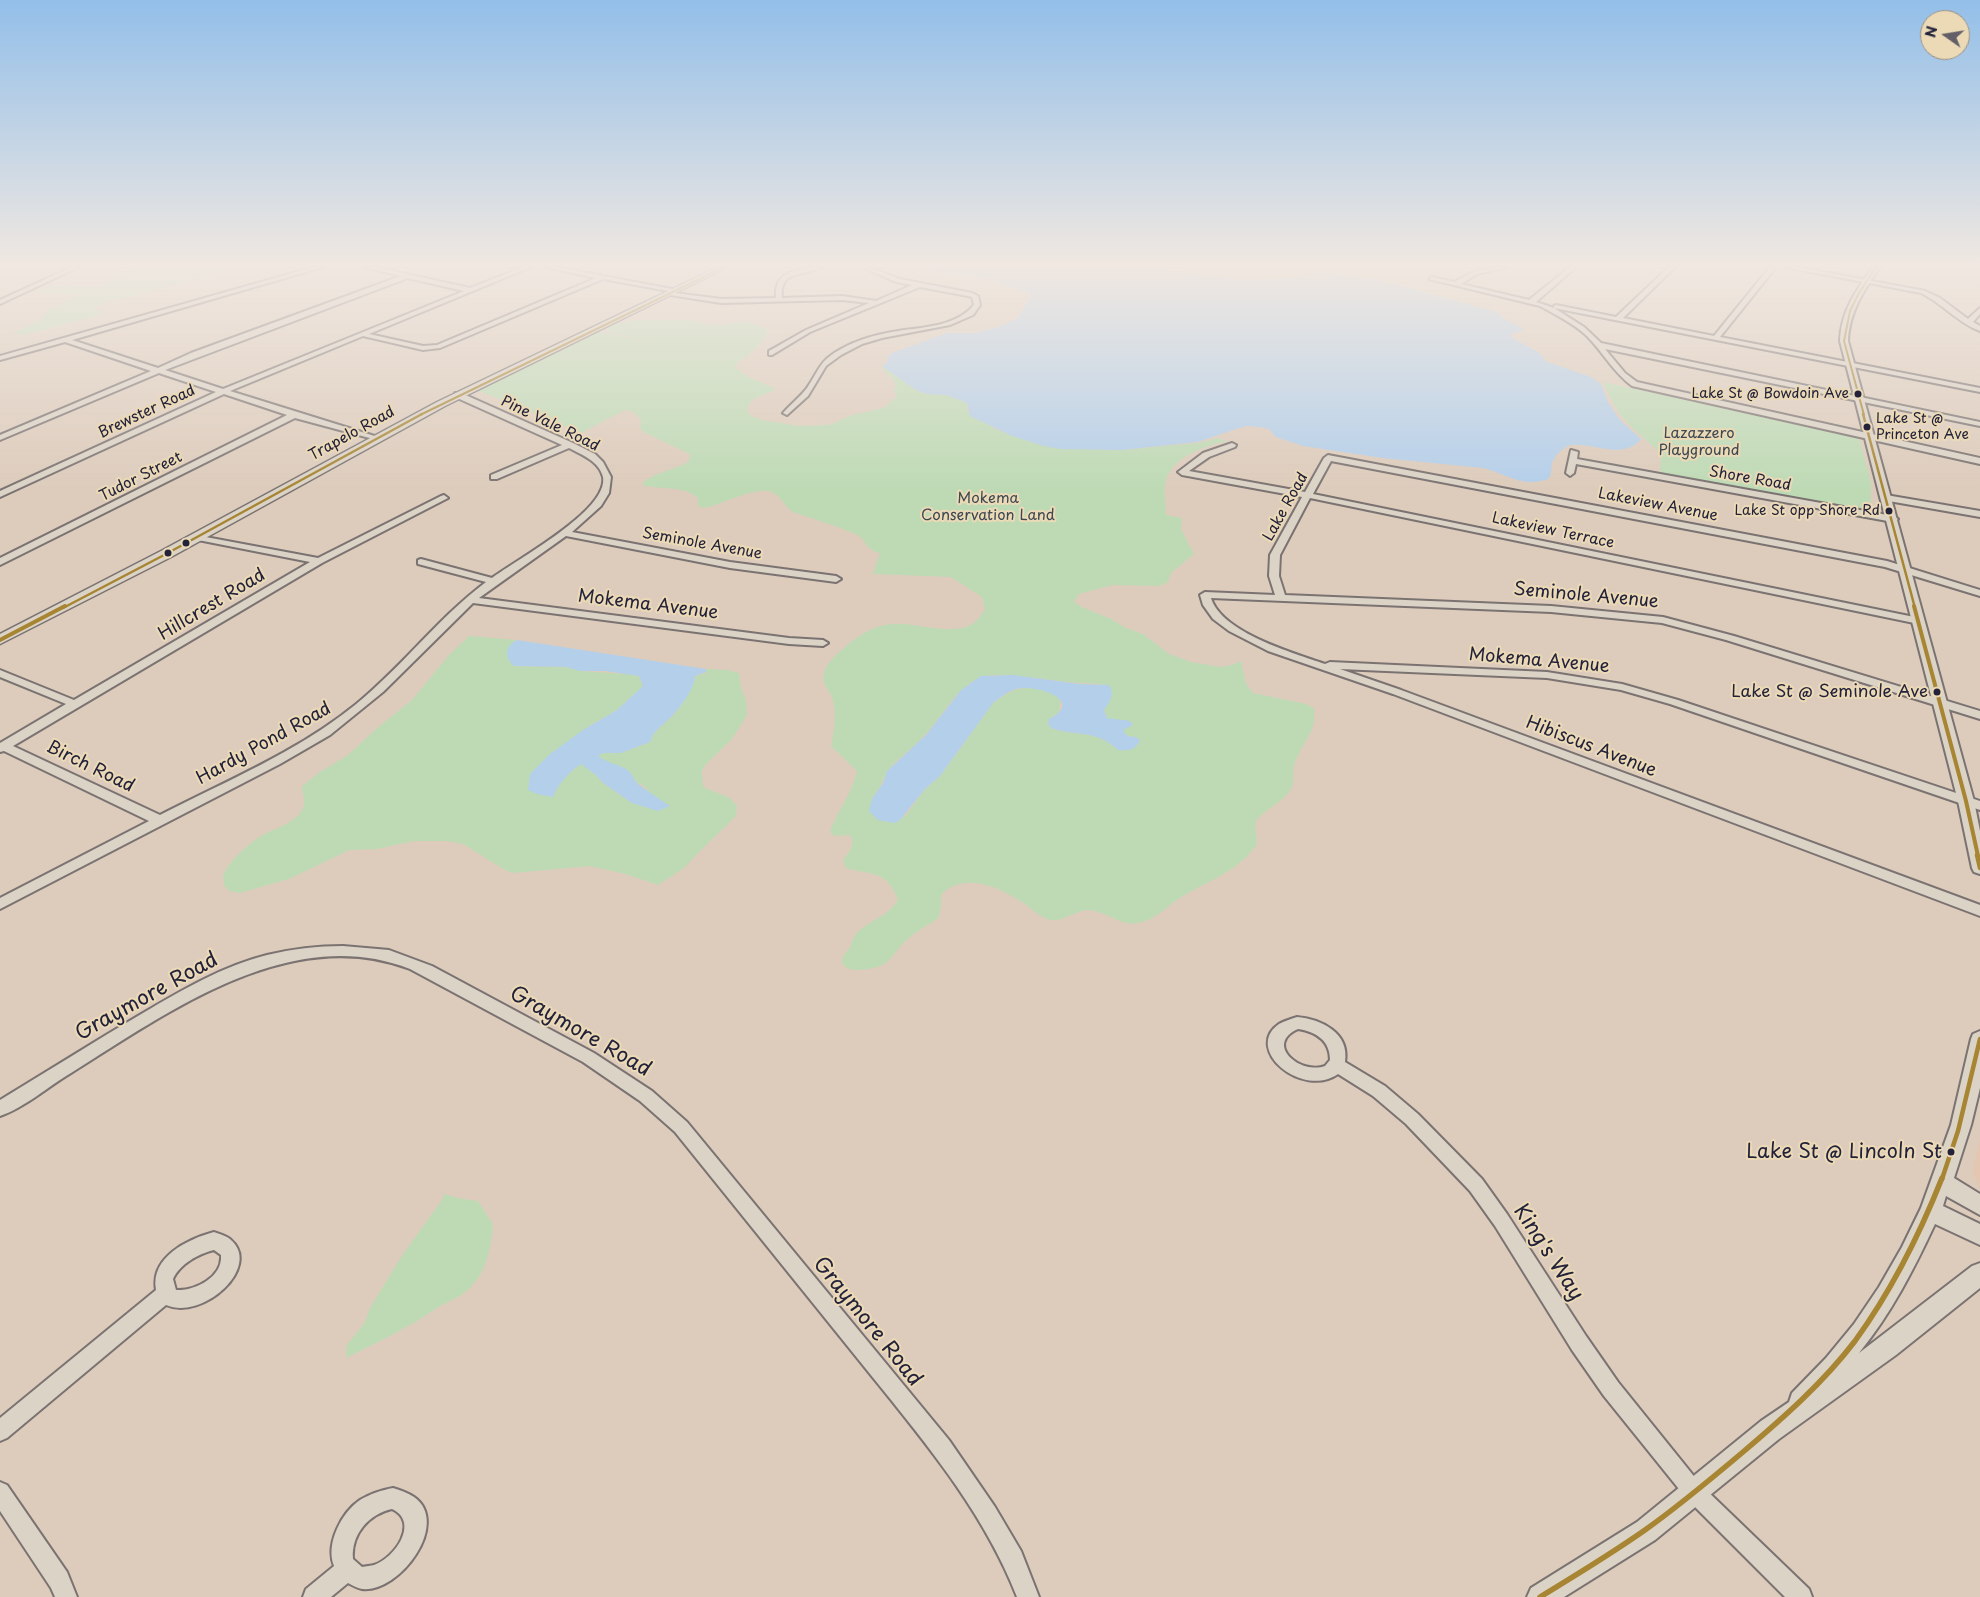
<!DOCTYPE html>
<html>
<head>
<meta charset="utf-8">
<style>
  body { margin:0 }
  #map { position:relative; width:1980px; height:1597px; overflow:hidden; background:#ddccbc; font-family:"Playpen Sans",sans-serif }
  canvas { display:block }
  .north { position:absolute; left:1920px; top:10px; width:50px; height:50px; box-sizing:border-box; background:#ecdab7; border:1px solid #9b9085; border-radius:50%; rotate:283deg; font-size:14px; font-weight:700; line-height:20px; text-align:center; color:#22223b }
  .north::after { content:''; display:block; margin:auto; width:18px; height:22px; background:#635e68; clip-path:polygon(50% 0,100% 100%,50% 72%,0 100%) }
</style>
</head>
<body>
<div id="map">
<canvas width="1980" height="1597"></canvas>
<div class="north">N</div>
</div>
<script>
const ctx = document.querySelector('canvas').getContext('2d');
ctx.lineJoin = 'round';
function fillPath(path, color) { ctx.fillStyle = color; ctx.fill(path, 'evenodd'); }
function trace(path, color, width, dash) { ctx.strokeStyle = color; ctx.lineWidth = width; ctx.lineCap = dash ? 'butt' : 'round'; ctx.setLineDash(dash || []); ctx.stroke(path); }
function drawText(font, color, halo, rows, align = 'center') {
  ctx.font = font + ' "Playpen Sans",sans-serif'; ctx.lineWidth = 4; ctx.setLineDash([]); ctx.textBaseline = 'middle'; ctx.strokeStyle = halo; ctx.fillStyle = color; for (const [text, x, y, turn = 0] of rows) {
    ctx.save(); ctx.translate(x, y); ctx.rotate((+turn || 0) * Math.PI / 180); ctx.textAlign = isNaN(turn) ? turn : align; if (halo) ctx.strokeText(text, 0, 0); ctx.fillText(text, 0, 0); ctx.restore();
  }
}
fillPath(new Path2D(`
  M1980 1138V1188L1972 1171Z`), '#e3c7b1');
fillPath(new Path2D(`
  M136 267H278L253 271 242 267 119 300 116 299 97 306 94 310 104 312 101 315 31 333 23 335 13 333 40 320 46 311 79 295 33 293 49 285 100 287 122 272Z
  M634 320H692L706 324 720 325 745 321 766 328 767 336 748 356 736 363 740 364 734 367 749 377 774 388 773 391C762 396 749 397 747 411L751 416 763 420 799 426 829 425 852 415 884 408 897 396 894 391C900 378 885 377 882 366L916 390 927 394 947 395 968 403 967 410 995 429 1044 446 1122 450 1198 443 1218 438 1227 441C1206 446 1173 456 1166 480 1163 490 1166 504 1166 515L1182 518 1181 529 1194 554 1171 573 1168 582 1159 586 1112 585 1079 594 1074 602 1082 607 1111 619 1126 628 1143 634 1169 654 1191 662 1221 667 1232 665 1241 661 1246 684 1253 693 1306 704 1314 708C1317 734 1301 742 1294 766 1292 773 1295 781 1291 789 1285 800 1266 810 1257 819L1255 824 1257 844C1240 870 1209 881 1183 896 1168 905 1156 920 1138 923 1121 927 1105 910 1087 910 1075 911 1062 922 1051 920 1041 918 1033 910 1025 904 1005 891 977 876 954 886 941 892 941 893 941 906 941 910 939 913 939 917 930 925 919 929 910 937 888 956 893 968 859 970 851 970 846 969 842 963 842 954 846 954 850 947 853 941 853 935 860 930 873 919 889 916 898 899 886 870 871 875 846 868L843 860C849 852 856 845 850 835L835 836 830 832C837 811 852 794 857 771L831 746C834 731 837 712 832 697 828 688 821 684 824 673 827 662 837 654 845 647 859 635 874 625 893 624 916 622 955 638 975 622 979 619 982 613 985 610L982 597 951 577 873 574 880 553C863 549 867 538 853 533 834 525 813 519 793 512 785 507 782 498 774 493 758 484 722 505 704 508L698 506V499C687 485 658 490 642 485 649 473 677 470 689 461L690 454 643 432 640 427 641 420 634 412 625 410 581 433 477 390 598 331 656 344 610 332 607 329 615 324ZM993 675C1030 675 1065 684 1101 684L1109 702 1104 710 1107 718 1115 721H1124L1126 728 1123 730 1127 736H1131L1118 750C1096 729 1078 737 1051 728L1048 724C1053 709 1061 723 1060 698 1051 689 1030 686 1018 689 1009 691 1000 698 993 703L940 776 925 789 906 815 895 823 872 799C879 791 882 781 887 772 892 763 915 746 923 737 945 715 959 678 993 675Z
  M1603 382 1857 438 1860 441 1871 483V508L1866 511 1660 475 1661 453C1632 428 1618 419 1603 382Z
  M469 636 517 640 514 641V666L566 667 580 671 627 674 639 676 643 686 617 710 583 730 544 760 553 797C558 783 569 772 581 764L596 775 603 783 632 803 669 806 650 793 643 785 638 784 626 769 605 761 598 756 603 753H621L650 742C653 730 665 724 673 715 683 704 692 690 695 676L706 673V669L727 670 739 673 741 688 746 701 747 715 732 739 706 764 702 771 703 787 730 798 737 806 736 816 699 852 684 868 658 885 625 874 590 866 513 873 505 870 463 844 447 841H414L377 849 349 850 289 879 240 893 229 891 224 885 223 875C231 859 246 846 261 836 275 828 300 822 304 805 305 798 302 793 302 786L320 772 348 755 377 728 412 700 449 655Z
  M444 1194 458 1198 478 1201 493 1224C491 1250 486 1276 464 1293 455 1300 443 1303 434 1310 406 1329 376 1343 346 1358L347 1345 365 1322 370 1308 401 1257 442 1200Z`), '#bedab5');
fillPath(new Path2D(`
  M923 267H1148L1242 280 1293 278 1317 271 1384 281 1500 313V316L1522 328 1523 331 1511 334V337L1541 354 1545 361 1591 377 1601 384 1608 402 1620 420 1641 439C1623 461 1593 442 1571 445 1563 447 1555 455 1552 463 1551 467 1552 474 1549 478 1546 481 1539 481 1534 482 1515 483 1501 472 1483 468L1382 458 1303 446 1276 437 1269 429 1259 427 1247 426 1236 429 1198 442 1122 450 1061 449 1044 446 1012 436 970 416 967 403 947 395 927 394 916 390 882 366 888 361 887 358 892 353 947 333H975L998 327 1018 318 1031 296 1024 291 999 284 992 279 940 273Z
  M517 640 706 669V672L695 676C694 689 682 705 673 715 665 724 653 730 650 742L621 753H603L598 756C607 763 617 764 626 769 633 773 633 780 638 784 648 791 659 799 670 806L658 811 632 803 603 783 596 775 581 764C569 772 558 784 553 797L537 794 528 790 530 774 550 754 583 730 617 710 643 686 639 676 605 671H580L566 667 514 666C504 657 505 646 517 640Z
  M1013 675 1080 684 1109 685C1115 694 1110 702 1104 710L1107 718 1130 721 1133 725 1123 730 1127 736 1136 737 1140 740C1136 750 1129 751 1118 750 1096 729 1078 737 1051 728L1048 724 1049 719C1086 701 1037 684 1016 689 1008 691 1000 698 993 703L940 776 925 789 900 820 895 823 878 820 869 811 872 799 883 783 887 771 926 735 961 690 981 676Z`), '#b4cfea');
const minor = new Path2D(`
  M72 267H79L0 304V300Z
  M314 267H323L72 340 158 368 191 353 401 276 365 267H375L470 288 523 267H531L369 334 423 346 437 345 596 278 545 267H556L677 290 674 292 603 279 440 348 423 350 363 336 230 391 381 438 377 440 295 418 0 565V558L287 415 224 394 0 497V491L216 392 159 373 0 440V435L151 371 65 342 0 360V356ZM408 278 464 291 223 389 165 370Z
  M812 267H821C804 277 779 269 782 298L842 296 876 301 912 285 896 282 862 267H869L900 279 972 293 978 296 980 305 973 315 950 325 882 338 862 344 841 355 826 366 808 396 787 415 783 413C791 404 800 397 807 388 820 369 819 361 841 349 857 340 875 335 892 332 919 327 955 328 974 305L972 297 968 296 920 287 810 332 772 355H769V351L806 330 869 303 842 300 721 303 664 294 667 292 721 299 776 298C774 273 792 271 812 267Z
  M1497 267H1507L1477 274 1461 284 1529 300 1570 267H1576L1536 302 1554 308V306L1556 305 1616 317 1669 267H1675L1623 318 1714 336 1770 267H1776L1720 337 1980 388V392L1554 308 1584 327 1601 343 1980 422V426L1605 349 1625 373 1637 382 1980 458V464L1632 386C1613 372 1603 352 1587 336 1573 323 1556 315 1540 306L1429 279 1432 277 1454 282 1473 272Z
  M1785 267H1797L1925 291 1940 298 1968 319 1980 308V314L1973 322 1980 326V331C1958 323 1942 303 1921 293Z
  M455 393H461L573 443 595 454 603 462 611 477 609 493 601 506 572 532 730 562 836 576 841 579 836 582 730 568 566 536 479 598 789 638 823 640 828 643 823 646 789 644 473 603 383 692 330 735 280 764 0 909V898L149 821 4 751 0 752V743L66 704 0 677V670L74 700 310 562 198 540 195 539V535L318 558 441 496 444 495 448 498 322 563 13 746 160 815C226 781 297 752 355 705 402 667 438 618 486 582L418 564V560L421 559 492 578C516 560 609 510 603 477 599 461 582 455 569 448L497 479H491V475L562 445 455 397Z
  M1232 443 1236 445 1235 447 1209 457 1189 471 1305 492 1324 458 1328 455 1887 561 1980 590V596L1885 567 1331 461 1313 494 1919 618 1924 621 1919 624 1310 498 1280 555 1279 576 1285 595 1551 606 1663 617 1734 636 1980 711V719L1726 640 1662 623 1551 612 1211 598C1222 633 1294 653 1325 664L1330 662 1547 672 1622 684 1678 700 1980 801V810L1670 704 1621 690 1547 678 1340 669 1401 690 1980 905V916L1393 694 1268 651 1229 631 1213 619 1203 605 1200 595 1205 592 1275 595 1269 576 1270 555 1302 497 1182 475 1178 472 1203 453Z
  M1571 450 1578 452 1577 459 1893 516 1898 519 1893 522 1576 464 1574 473 1570 476 1566 473Z
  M1886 495 1980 511V517L1883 500 1882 498Z
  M343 946 389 950 432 966 594 1053 652 1091 687 1122 949 1440 995 1507 1021 1551 1039 1597H1017C982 1507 918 1434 858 1359 797 1283 736 1208 675 1132L640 1101 583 1062 410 969C291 922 167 1013 71 1073 49 1086 24 1108 0 1116V1100C48 1071 95 1041 143 1013 182 990 223 966 267 955 292 949 317 946 343 946Z
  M1297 1017C1321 1019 1350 1033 1345 1062L1385 1086 1418 1114 1482 1179 1507 1214 1586 1336 1618 1382 1701 1485 1809 1589 1812 1597H1785L1687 1499 1604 1396 1572 1350 1495 1226 1470 1191 1406 1124 1373 1096 1338 1074C1302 1099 1243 1049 1279 1024 1284 1021 1291 1019 1297 1017ZM1298 1029C1316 1032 1330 1040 1330 1060L1325 1066C1300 1075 1264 1044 1298 1029Z
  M214 1232C219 1234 227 1236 231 1240 262 1267 203 1321 166 1305L7 1438 0 1441V1418L156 1290C150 1257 188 1239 214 1232ZM214 1250 221 1255C223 1277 195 1291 176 1290L173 1279C180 1264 198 1254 214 1250Z
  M0 1482 7 1485 67 1572 77 1597H55L51 1588 0 1511Z
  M393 1488C400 1490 408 1493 414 1497 451 1523 400 1593 362 1589 357 1588 352 1585 348 1583L331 1597H303L306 1589 334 1566C325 1544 342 1512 360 1500 370 1494 382 1490 393 1488ZM392 1509C420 1522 395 1558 374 1565 371 1566 366 1566 362 1567L353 1559C351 1534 369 1514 392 1509Z`);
const tertiary = new Path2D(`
  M1873 267H1880C1864 290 1849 312 1848 341L1974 801 1980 831V874L1974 872 1972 868 1958 801 1840 341C1841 312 1856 290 1873 267Z
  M1980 1031V1088L1971 1125 1954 1178 1980 1194V1215L1946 1196 1943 1206 1980 1224V1245L1935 1224C1914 1269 1891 1314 1859 1353L1972 1266 1980 1263V1288L1896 1355 1779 1439 1655 1540 1564 1597H1527L1531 1588 1637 1522 1761 1421 1789 1402 1792 1393 1826 1358 1854 1324 1879 1287 1902 1247 1921 1208 1951 1125 1971 1039 1973 1034Z`);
const secondary = new Path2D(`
  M718 267H728L445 406 171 557 0 644V634L161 551 437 402Z`);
trace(minor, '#7b7371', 4);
trace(tertiary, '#7b7371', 4);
trace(secondary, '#7b7371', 3);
fillPath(minor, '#dbd3c6');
fillPath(tertiary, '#dbd3c6');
fillPath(secondary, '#dbd3c6');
trace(new Path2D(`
  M420 415 724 267
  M1864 415 1844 341 1850 311 1859 293 1876 267`), '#a78532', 2);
trace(new Path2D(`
  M1863 414 1915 608
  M63 608 166 554 422 414`), '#a78532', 2.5);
trace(new Path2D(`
  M1914 606 1966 801 1978 856
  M0 640 65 606`), '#a78532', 4);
trace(new Path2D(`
  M1977 855 1980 868
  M1942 1179 1958 1131 1980 1039`), '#a78532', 4.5);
trace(new Path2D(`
  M1540 1597C1576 1575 1611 1554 1645 1530 1679 1506 1711 1479 1743 1452 1783 1418 1823 1383 1855 1341 1892 1290 1919 1236 1942 1178`), '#a78532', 5.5);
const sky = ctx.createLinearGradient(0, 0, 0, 490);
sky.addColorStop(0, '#93bfe9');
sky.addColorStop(0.54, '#f0e8e1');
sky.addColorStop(1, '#f0e8e100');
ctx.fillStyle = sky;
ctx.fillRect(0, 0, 1980, 490);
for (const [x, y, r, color] of [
  [1858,394,4.5,"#22223b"],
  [1867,427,4.5,"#22223b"],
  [1889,511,4.5,"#22223b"],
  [186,543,4.5,"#22223b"],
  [168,553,4.5,"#22223b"],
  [1937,692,4.5,"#22223b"],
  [1951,1152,4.5,"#22223b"]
]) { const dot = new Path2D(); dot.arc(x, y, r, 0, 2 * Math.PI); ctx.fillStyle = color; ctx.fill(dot); trace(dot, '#ecdab7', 2); }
drawText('14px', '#22223b', '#ecdab7', [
  ["Lake St @ Bowdoin Ave",1849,394],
  ["Lake St @",1876,419,"left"],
  ["Princeton Ave",1876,435,"left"],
  ["Lake St opp Shore Rd",1880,511]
], 'right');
drawText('15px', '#22223b', '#ecdab7', [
  ["Brewster Road",147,412,-25],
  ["Pine Vale Road",550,424,26],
  ["Trapelo Road",352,434,-29],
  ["Tudor Street",141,477,-27],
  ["Shore Road",1750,479,10],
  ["Lakeview Avenue",1658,505,11],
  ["Lake Road",1286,507,-61],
  ["Lakeview Terrace",1553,531,12],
  ["Seminole Avenue",702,544,10]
]);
drawText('15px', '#3c4952', '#ecdab7', [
  ["Lazazzero",1699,434],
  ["Playground",1699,451],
  ["Mokema",988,499],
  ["Conservation Land",988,516]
]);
drawText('17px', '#22223b', '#ecdab7', [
  ["Lake St @ Seminole Ave",1928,692]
], 'right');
drawText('18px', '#22223b', '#ecdab7', [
  ["Seminole Avenue",1586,596,5],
  ["Hillcrest Road",212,605,-31],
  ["Mokema Avenue",648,605,7],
  ["Mokema Avenue",1539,661,5],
  ["Hardy Pond Road",264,744,-29],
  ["Hibiscus Avenue",1591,747,21],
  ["Birch Road",90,767,26]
]);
drawText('20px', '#22223b', '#ecdab7', [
  ["Lake St @ Lincoln St",1942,1152]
], 'right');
drawText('21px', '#22223b', '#ecdab7', [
  ["Graymore Road",147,997,-29],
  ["Graymore Road",580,1032,30],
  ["King's Way",1548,1253,57],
  ["Graymore Road",867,1322,51]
]);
</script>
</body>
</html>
